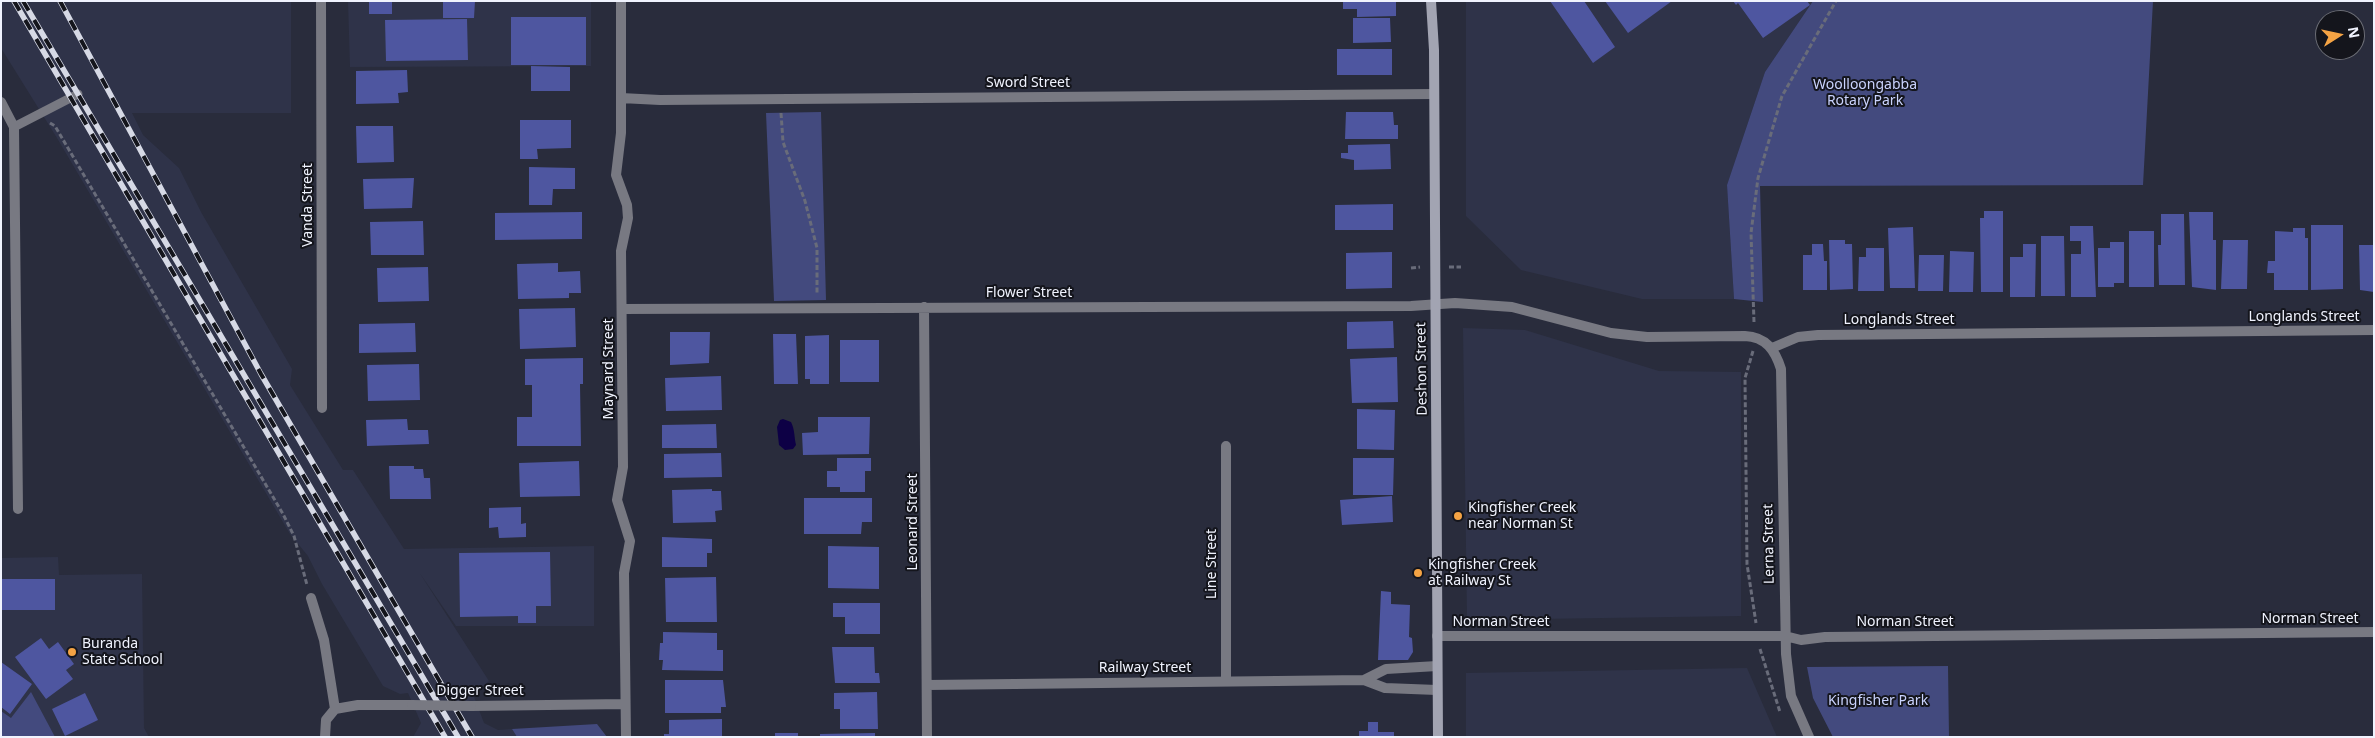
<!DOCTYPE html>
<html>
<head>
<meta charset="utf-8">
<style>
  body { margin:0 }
  #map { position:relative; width:2375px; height:738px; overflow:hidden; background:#292c3c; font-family:"Noto Sans",sans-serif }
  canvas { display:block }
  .frame { position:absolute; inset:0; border:2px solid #f0f3fe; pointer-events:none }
  .north { position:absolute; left:2315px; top:10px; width:50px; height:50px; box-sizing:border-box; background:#14151c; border:1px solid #6c6e76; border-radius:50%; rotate:80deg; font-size:14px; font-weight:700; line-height:20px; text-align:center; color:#f0f3fe }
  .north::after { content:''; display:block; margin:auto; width:18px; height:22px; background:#f4a344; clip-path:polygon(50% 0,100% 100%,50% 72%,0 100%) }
</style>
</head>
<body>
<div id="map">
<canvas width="2375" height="738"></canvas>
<div class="frame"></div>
<div class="north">N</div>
</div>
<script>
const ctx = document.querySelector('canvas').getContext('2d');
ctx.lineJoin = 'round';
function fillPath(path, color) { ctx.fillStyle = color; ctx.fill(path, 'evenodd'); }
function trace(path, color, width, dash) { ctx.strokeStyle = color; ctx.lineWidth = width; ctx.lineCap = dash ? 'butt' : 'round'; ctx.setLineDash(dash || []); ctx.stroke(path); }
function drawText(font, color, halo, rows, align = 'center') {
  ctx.font = font + ' "Noto Sans",sans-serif'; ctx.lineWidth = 4; ctx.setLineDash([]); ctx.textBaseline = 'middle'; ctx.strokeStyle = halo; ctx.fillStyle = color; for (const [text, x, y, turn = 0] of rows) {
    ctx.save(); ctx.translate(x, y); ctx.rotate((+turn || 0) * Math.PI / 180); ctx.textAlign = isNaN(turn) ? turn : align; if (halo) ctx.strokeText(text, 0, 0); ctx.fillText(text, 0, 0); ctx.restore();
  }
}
fillPath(new Path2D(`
  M1 1H291V113H132L143 135 179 168 201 212 292 369 290 385 343 470H353L404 549 594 546V626H456L419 572 489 681 473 694 484 723 498 730 512 729 517 737H413L421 723 408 693 400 694 383 686 322 584 308 556 290 534 57 138 1 48Z
  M348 1H591V66L350 67Z
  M1466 1H1813L1765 72 1727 185 1734 299H1642L1521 270 1466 216Z
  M1463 328 1525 330 1659 371 1741 372V616L1467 620Z
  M58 557 59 575 142 574 144 728 149 737H1V558Z
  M1747 668 1777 737H1466V673Z`), '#2f3349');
fillPath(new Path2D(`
  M1813 1H2153L2143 185 1760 186 1763 302 1734 299 1727 185 1765 72Z
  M821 112 826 300 774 301 766 113Z
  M1948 666 1949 737H1833L1813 698 1807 667Z
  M31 692 55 737H1V711L11 718Z
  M597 724 607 737H517L512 729Z`), '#434a7e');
fillPath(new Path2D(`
  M783 419 791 422C795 430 794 437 796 445L793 449 785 450 779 445 777 427 780 420Z`), '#0d0045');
fillPath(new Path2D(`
  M369 1H392V14H369Z
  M443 1H475L474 18H443Z
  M1343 1H1396V16L1357 17V9H1343Z
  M1550 1H1584L1615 47 1593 63Z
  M1605 1H1672L1628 33Z
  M1733 1H1807L1810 5 1763 38 1738 3 1736 5Z
  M511 17H586V65H511Z
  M1353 18H1390L1391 42 1353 43Z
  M467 19 468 60 386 61 385 20Z
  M1337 49H1392V75H1337Z
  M531 66 570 67V91H531Z
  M407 70 408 92 398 93 399 103 356 104V71Z
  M1346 112H1393L1394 125H1398V139H1345Z
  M520 120H571V148L537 149 538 159H520Z
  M356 126H393L394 162 357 163Z
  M1390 144 1391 169 1354 170V160L1341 158V153H1348V145Z
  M529 167 575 168V189H553L552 205H529Z
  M414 178 412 208 364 209 363 179Z
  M1393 204V230H1335V205Z
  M1984 211H2003V292H1981L1980 218H1984Z
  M582 212V239L495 240V213Z
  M2189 212H2213V240H2216V290L2192 287Z
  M2161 214H2184L2185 285H2159L2158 245H2161Z
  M423 221 424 255H371L370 222Z
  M2311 225H2343V289L2311 290Z
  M2070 226H2093L2096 297H2071V254H2081V241H2070Z
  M1913 227 1915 288H1890L1888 228Z
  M2293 228H2305V238H2308V290H2274V273H2267L2268 261H2275V231L2293 232Z
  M2129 231H2154V287H2129Z
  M2041 236H2064L2065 296H2041Z
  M1829 240H1845V244H1852L1853 289 1830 290Z
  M2223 240H2248L2247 289H2221Z
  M2110 242H2124V283H2114V287H2098V248H2110Z
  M1812 244H1823L1824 261H1827V290H1803V255H1812Z
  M2023 244H2036L2035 297H2010V257H2023Z
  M2359 245H2374V292L2360 290Z
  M1866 248H1884V291H1858L1859 257H1866Z
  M1950 251 1974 252 1973 292H1949Z
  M1392 252V288L1346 289V253Z
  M1919 255H1944L1943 291H1918Z
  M558 263V272L580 271 581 293H569V298L518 299 517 264Z
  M428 267 429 301 378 302 377 268Z
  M575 308 576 347 520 349 519 309Z
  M1393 321 1394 348 1347 349V322Z
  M415 323 416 352 359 353V324Z
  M670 332H710L709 363 670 365Z
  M773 334H796L798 384H774Z
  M829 335V384H810V379H805V336Z
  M840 340H879V382H840Z
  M1397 357 1398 402 1352 403 1350 359Z
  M583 358V384H580L581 446H517V417H532V385H525V359Z
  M419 364 420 400 368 401 367 365Z
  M721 376 722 410 666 411 665 378Z
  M1357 409 1395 410 1394 450 1357 449Z
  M818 417H870L869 454 803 455 802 433 818 432Z
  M407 419 408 430H428L429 444 367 446 366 420Z
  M716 424 717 448H662V425Z
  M721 453 722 477 664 478V454Z
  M837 458H871V471H865V492H840V487H827V471H837Z
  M1353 458H1394L1393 495H1353Z
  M579 461 580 496 520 497 519 463Z
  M389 466H414V469H423L424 478H430L431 499H390Z
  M712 489V491H721L722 510 715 511 716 522 673 523 672 490Z
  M1392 496 1393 522 1342 525 1340 500Z
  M804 498H872V522H862L861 534H804Z
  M521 507V524L526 523V537L499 538 498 527 489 528V508Z
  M662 537 712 539V553H707V567H662Z
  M828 546 879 547V589L828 588Z
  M550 552 551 606H536V623H518V616L460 617 459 553Z
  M716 577 717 622H666L665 578Z
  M1 579H55V610H1Z
  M1381 591 1391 592V604L1410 605 1409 637 1412 638 1413 652 1408 660H1378Z
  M833 603H880V634H845V617H833Z
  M663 632 717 633V650H723V671L662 670 663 660H659L660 643H663Z
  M41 638 49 649 58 642 74 664 66 670 73 679 46 699 15 657Z
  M832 647H874L875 673H879L880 683H835Z
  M1 662 32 684 10 714 1 707Z
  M665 680H723L726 707H721V713H665Z
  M877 692 878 729H840V709H834V693Z
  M85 693 98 720 65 736 52 709Z
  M722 719V737H664V734H669V720Z
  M1368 722H1378V732H1394V737H1359V731H1368Z
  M775 733H798V737H775Z
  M875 733V737H820V734Z`), '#4e56a0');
trace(new Path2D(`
  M781 113 783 142 805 201 817 248V294
  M50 123 55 126 283 514 294 536 307 585
  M1449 267H1461
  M1411 268 1420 267
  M1754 322 1751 233 1758 178 1782 96 1836 1
  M1753 351 1745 378 1747 564 1756 623
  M1760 649 1780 712`), '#696c7a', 3, [5, 2.5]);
trace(new Path2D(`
  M14 127 78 94`), '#787982', 9);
trace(new Path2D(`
  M321 1 322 408
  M621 1V133L616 175 627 205 628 218 621 251 623 467 617 500 630 541 624 573 626 737
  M621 98 660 100 1434 94
  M1 102 14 127 18 509
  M924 307 927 737
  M622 309 1411 306 1455 303 1512 307 1611 333 1647 337 1745 336C1766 337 1775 350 1781 369L1786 654 1791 696 1809 737
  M1772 348 1798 337 1818 335 2374 330
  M1226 446V681
  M311 598 324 640 335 709 326 720 325 737
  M1437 636H1785L1801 640 1825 637 2374 632
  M1364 680 1386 669 1437 666
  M927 685 1364 680 1385 688 1437 690
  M471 706 625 704
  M335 709 358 705H412`), '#787982', 10);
trace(new Path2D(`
  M1431 1 1434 50 1438 737`), '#a2a4b2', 10);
const rail = new Path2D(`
  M14 1 445 737
  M23 1 458 737
  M60 1 261 374 472 737`);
trace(rail, '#d6d9e5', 5.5);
trace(rail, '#14151c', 4, [11]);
trace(new Path2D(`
  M412 705 471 706`), '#787982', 10);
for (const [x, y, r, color] of [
  [1458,516,5,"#f4a344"],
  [1418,573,5,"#f4a344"],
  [72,652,5,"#f4a344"]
]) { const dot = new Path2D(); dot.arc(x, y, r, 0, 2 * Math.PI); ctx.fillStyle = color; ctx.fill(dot); trace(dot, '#14151c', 2); }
drawText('14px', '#f0f3fe', '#14151c', [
  ["Sword Street",1028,83],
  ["Vanda Street",308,205,-90],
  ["Flower Street",1029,293],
  ["Longlands Street",2304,317],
  ["Longlands Street",1899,320],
  ["Maynard Street",609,369,-90],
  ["Deshon Street",1422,369,-91],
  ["Leonard Street",913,522,-90],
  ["Lerna Street",1769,544,-91],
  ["Line Street",1212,564,-90],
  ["Norman Street",2310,619],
  ["Norman Street",1501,622],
  ["Norman Street",1905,622],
  ["Railway Street",1145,668],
  ["Digger Street",480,691]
]);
drawText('14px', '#cad3fd', '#14151c', [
  ["Woolloongabba",1865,85],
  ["Rotary Park",1865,101],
  ["Kingfisher Park",1878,701]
]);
drawText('14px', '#f0f3fe', '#14151c', [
  ["Kingfisher Creek",1468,508],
  ["near Norman St",1468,524],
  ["Kingfisher Creek",1428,565],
  ["at Railway St",1428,581],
  ["Buranda",82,644],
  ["State School",82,660]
], 'left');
</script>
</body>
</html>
